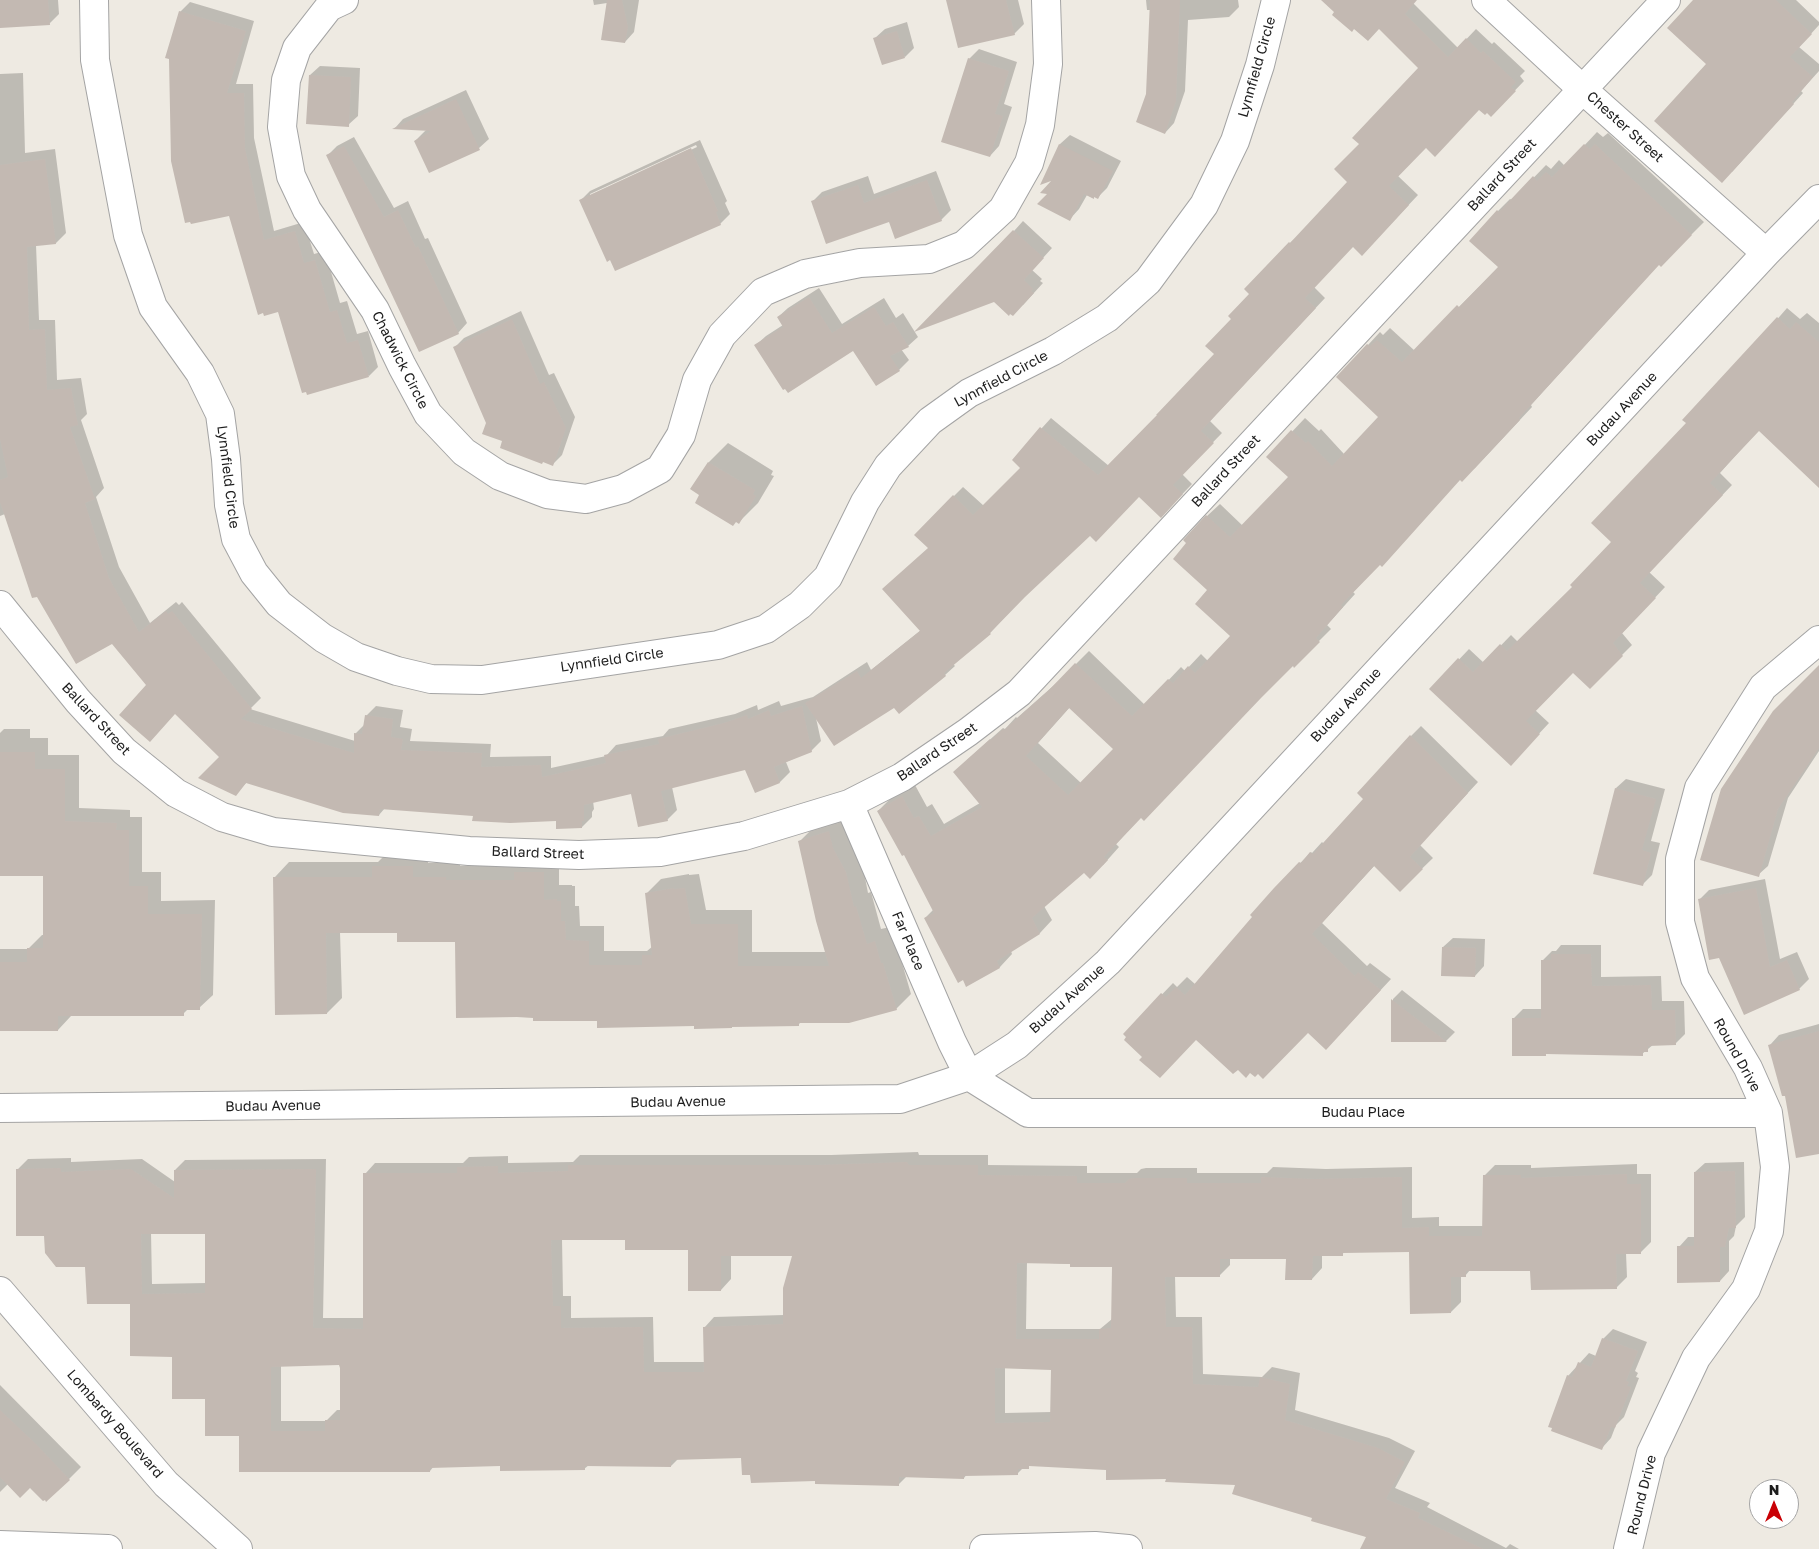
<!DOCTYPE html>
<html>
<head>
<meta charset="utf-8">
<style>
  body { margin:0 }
  #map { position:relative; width:1819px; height:1549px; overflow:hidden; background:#eeeae2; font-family:"Golos Text",sans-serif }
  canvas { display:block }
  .north { position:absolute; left:1749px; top:1479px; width:50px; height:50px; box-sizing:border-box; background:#fff; border:1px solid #a5a5a5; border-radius:50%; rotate:0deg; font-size:14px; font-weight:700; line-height:20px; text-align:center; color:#1d1d1d }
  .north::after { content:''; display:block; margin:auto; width:18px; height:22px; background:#c90005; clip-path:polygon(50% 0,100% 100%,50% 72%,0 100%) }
</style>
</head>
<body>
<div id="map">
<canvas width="1819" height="1549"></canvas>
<div class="north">N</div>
</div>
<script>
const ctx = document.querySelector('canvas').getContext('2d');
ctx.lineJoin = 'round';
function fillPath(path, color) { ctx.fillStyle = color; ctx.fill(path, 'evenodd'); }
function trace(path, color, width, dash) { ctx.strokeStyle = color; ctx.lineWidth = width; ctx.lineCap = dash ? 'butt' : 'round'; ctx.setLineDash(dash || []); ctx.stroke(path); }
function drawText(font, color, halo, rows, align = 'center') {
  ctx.font = font + ' "Golos Text",sans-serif'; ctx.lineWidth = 4; ctx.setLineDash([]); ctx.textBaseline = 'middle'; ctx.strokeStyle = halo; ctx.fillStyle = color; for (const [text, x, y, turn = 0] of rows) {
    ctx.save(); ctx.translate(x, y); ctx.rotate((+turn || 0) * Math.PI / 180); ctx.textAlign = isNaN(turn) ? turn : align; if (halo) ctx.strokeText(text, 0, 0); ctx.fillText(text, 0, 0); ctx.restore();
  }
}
fillPath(new Path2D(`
  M0 0H58L59 14 49 24 0 26Z
  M593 0H639L634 32 625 42 607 3 594 5Z
  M948 0H1018L1024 24 1014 34Z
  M1146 0H1238L1239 7 1229 17 1188 20 1185 91 1174 123 1165 133 1147 94 1151 10H1147Z
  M1346 0H1416L1413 3 1458 48 1476 29 1492 44 1494 42 1525 71 1520 76 1524 81 1501 105 1480 108 1426 146 1398 176 1418 195 1372 244 1353 245 1314 287 1325 298 1210 421 1222 433 1182 474 1192 484 1170 507 1140 495 1090 534 1028 592 990 633 953 664 955 666 945 675 894 706 816 718 821 741 811 751 786 762 790 772 780 782 756 792 746 769 672 787 677 810 667 820 632 793 593 801 594 809 592 812V817L582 827 557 820 385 808 379 815 247 782 236 794 221 757 148 685 5 514 0 516V74L23 73 25 153 55 149 66 233 56 243 36 245 39 320H55L57 380 81 378 87 414 81 420 104 488 96 497 119 567 150 623 176 602 179 605 182 602 261 698 250 709 355 741V734L365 724 366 716 376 706 403 710 400 727 412 729 410 741 491 744 490 757 551 756V768L606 756 616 745 663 736 669 729 735 714 757 705 758 710 779 701 781 706 813 697 867 662 871 670 921 630 929 547 915 535 963 487 984 506 1022 468 1013 460 1051 418 1109 466 1216 354 1233 319 1290 243 1300 234 1349 182 1361 144 1420 68 1379 28Z
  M1695 0H1796L1819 22V25L1799 47 1819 64V71L1801 91 1803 93 1732 172Z
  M190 2 254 21 236 84H253L254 138 274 231 304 222 314 254 325 251 340 303 347 301 357 334 368 331 378 367 369 376 278 310 180 12Z
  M907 22 914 48 905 57 875 38 885 29Z
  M979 49 1017 62 1004 104 1012 107 999 146 990 156 969 59Z
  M320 66 360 68 358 116 348 125 310 75Z
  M466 90 489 139 479 148 415 141 427 129 395 128 403 119Z
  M1597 132 1603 137 1608 133 1704 222 1661 265 1659 264 1531 405 1532 407 1475 468 1461 478 1353 592 1355 594 1327 625 1331 629 1294 666 1293 664 1141 817 1116 844 1119 847 1103 865 1084 872 1044 906 1052 920 1040 933 1011 951 1012 954 1000 967 967 985 925 918 934 909 905 853 878 811 891 798 915 785 927 807 932 804 944 824 980 803 967 760 1003 728 1005 729 1016 717 1017 718 1061 679 1089 651 1145 705 1181 667 1185 671 1201 654 1208 661 1232 636 1208 590 1207 516 1220 504 1243 526 1290 477 1268 457 1305 418 1319 431 1321 429 1344 454 1380 416 1368 345 1380 332 1383 335 1390 328 1415 351 1499 267 1498 211 1510 199 1512 200 1546 165 1551 169 1559 160 1565 166ZM1070 707 1115 749 1081 783 1038 743Z
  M1070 135 1121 161 1107 188 1098 197 1095 196 1093 198 1087 195 1079 209 1070 219 1049 193 1055 178 1042 183 1060 144Z
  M354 137 394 208 408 201 425 239 428 238 467 323 458 333 328 155 337 146Z
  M700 140 727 201 725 203 730 214 720 224 580 201 590 191ZM696 145 697 147 590 197V194Z
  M936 171 951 210 941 220 890 221 812 202 822 192 868 176 874 194Z
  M1023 221 1052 248 1032 270 1042 279 1040 281 1043 283 1023 305 1014 231Z
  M819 288 842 324 884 298 896 318 903 313 918 337 908 346 901 349 909 360 899 370 853 349 756 345 766 336 783 325 778 317 788 308Z
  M1787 308 1800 319 1807 313 1819 323V468L1759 429 1720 473 1732 485 1649 572 1665 587 1622 633 1632 645 1590 687 1573 671 1535 710 1549 723 1520 754 1431 689 1469 649 1484 663 1511 635 1518 642 1574 587 1612 542 1687 423Z
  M521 311 549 375 554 373 575 417 562 455 553 464 504 441 488 423 455 347 464 338Z
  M728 443 773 471 771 475 774 476 758 503 739 522 701 494 709 462Z
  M1819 667V751L1788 798 1768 866 1758 875Z
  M1421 726 1478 782 1420 845 1433 858 1400 890 1375 865 1322 923 1367 966 1370 963 1391 979 1337 1037 1308 1031 1197 1038 1144 1057 1124 1034 1173 983 1177 987 1187 977 1195 984 1254 917 1275 889 1311 852 1312 853 1322 842 1324 844 1365 799 1411 736Z
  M4 729H30V738H48V755H79V808L130 810V817H142V872H161V901L215 900 213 995 199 1008H189L183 1014 71 1016 58 1030H0V949H28L42 935H44V875L0 874V733Z
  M1626 779 1665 789 1651 841 1660 843 1652 875 1642 885 1616 788Z
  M844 817 861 857 868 893 871 892 881 929 890 927 896 949H898L911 994 896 1009 801 1022 798 1025H695L534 1017 457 941 399 932H340L342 998 327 1013 275 877 289 862H378L388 852H428V863H460V866H522L559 858V885H572V886H575V906H579L580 926H604V951H647L653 946 646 894 661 879 689 874V875L699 874 706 910H752V952H826L799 842 814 827Z
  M1765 879 1780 959 1797 952 1809 979 1799 989 1745 1014 1699 900 1709 890Z
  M1453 938 1485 939 1484 966 1475 976 1443 947Z
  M1561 945H1601V977L1661 976 1662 1001H1684L1685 1034 1675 1044H1654L1642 1054 1513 1019 1523 1009H1542L1543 960 1552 951H1556Z
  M1402 990 1455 1032 1446 1041H1393V999Z
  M1819 1024V1153L1770 1045 1779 1035Z
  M918 1152 919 1155H988V1165L1087 1166V1173H1137L1141 1169 1146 1168H1197V1173H1267L1273 1167 1326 1169 1412 1167V1218L1439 1217V1226H1484V1176L1495 1165H1531V1168L1637 1164V1174H1651V1242L1640 1253H1626L1627 1277 1616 1288 1531 1270H1470L1465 1276H1461V1302L1451 1312 1410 1251 1345 1252 1342 1254H1322V1268L1312 1279 1287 1258H1230V1265L1219 1276H1175L1176 1317H1202L1203 1374 1262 1377 1272 1367 1300 1373 1295 1410 1389 1438 1415 1451 1395 1488 1430 1503 1427 1507 1506 1548 1510 1544 1519 1549H1361L1367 1537 1314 1518 1236 1484 1167 1478 1107 1469 1030 1465 1028 1467H1024L1018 1473 967 1474 964 1478 907 1476 898 1485 751 1473 742 1457 678 1459 671 1466 589 1465 584 1469 501 1465 434 1466 430 1471 240 1435 206 1398 131 1303 46 1235 17 1170 28 1159 71 1158V1162L142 1159 175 1182V1170L185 1160 326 1159 323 1318H365V1174L375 1163H463L469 1157 508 1156V1163L573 1162 580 1155H831ZM151 1232H206V1283L152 1284ZM562 1238H626L690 1249 721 1290 731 1279V1255H794L784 1315 714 1317 704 1328 705 1362H654L653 1317 571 1318V1296H563ZM1027 1262 1113 1266 1112 1319 1100 1329H1026ZM339 1364 341 1367V1410H337L326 1421H281V1366ZM1005 1367 1053 1369 1051 1412 1005 1413Z
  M1744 1162 1745 1217 1736 1226 1734 1236 1729 1241V1271L1720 1281 1679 1247 1688 1237H1695V1172L1705 1163Z
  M1613 1329 1647 1342 1635 1371 1638 1373 1636 1377 1639 1378 1624 1417 1616 1425 1611 1438 1602 1448 1568 1376 1589 1353 1596 1356 1603 1339Z
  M0 1385 81 1467 69 1479 30 1486 8 1484 0 1492Z`), '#0003');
fillPath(new Path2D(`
  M0 0H48L50 25 0 28Z
  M607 0H622L628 27 625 43 601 40Z
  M946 0H1006L1015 35 958 48Z
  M1150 0H1180L1176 101 1165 134 1136 122 1146 94Z
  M1321 0H1417L1405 14 1448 57 1466 38 1481 53 1483 51 1516 82 1511 87 1516 91 1491 117 1487 113 1485 115 1479 110 1435 157 1426 148 1389 186 1409 205 1362 256 1353 247 1305 298 1316 308 1201 431 1214 443 1173 485 1183 494 1161 518 1139 497 1096 542 1090 536 1025 597 990 633 991 634 944 673 946 676 899 714 894 708 834 746 805 703 857 671 861 678 920 631 882 589 928 548 914 535 953 495 973 515 1020 468 1012 460 1040 427 1098 475 1157 415H1156L1214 354 1205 346 1231 319 1228 316 1249 294 1244 289 1289 242 1290 243 1347 182 1334 169 1359 144 1352 138 1418 68 1379 29 1368 41 1354 29 1352 32 1332 15 1334 12Z
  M1693 0H1776L1812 34 1790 57 1813 77 1792 102 1794 104 1722 183 1654 121 1706 64 1667 28Z
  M179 11 246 31 227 93H244L245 148 264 240 295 231 304 263 315 260 330 312 337 310 347 343 358 340 369 377 307 395 306 392 302 393 278 312 264 316 263 313 258 315 229 216 191 224 190 222 185 223 171 161 169 59 165 58Z
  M897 31 905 58 882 65 873 38Z
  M968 58 1009 71 995 114 1003 116 990 157 941 142Z
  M309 75 351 77 349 127 306 124Z
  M456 99 480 150 429 173 414 141 431 131 392 129Z
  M1059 144 1113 171 1098 199 1094 197V199L1084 194 1070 221 1037 204 1047 194 1040 193 1051 181 1040 185Z
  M1584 144 1590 149 1595 144 1692 235 1661 267 1659 265 1519 418 1520 420 1462 482 1460 480 1382 567 1380 565 1341 605 1343 607 1316 638 1320 642 1294 668 1293 666 1261 698 1144 821 1141 818 1104 857 1108 860 1090 879 1084 873 1032 918 1040 934 997 961 1000 968 966 987 963 980 958 983 924 918 934 913 904 855 902 856 877 811 902 796 914 818 919 816 931 836 982 807 953 772 990 739 991 740 1003 729 1004 730 1049 690 1075 663 1132 716 1168 679 1173 683 1188 666 1195 673 1230 636 1195 604 1207 590 1173 559 1186 543 1183 540 1206 515 1230 537 1288 477 1266 457 1291 430 1306 443 1308 441 1332 466 1378 417 1336 377 1367 344 1370 346 1377 340 1402 362 1457 305 1459 307 1498 267 1469 241 1497 210 1499 212 1533 176 1537 181 1546 172 1552 177ZM1069 708 1113 749 1068 795 1026 756Z
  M344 146 384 217 398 210 416 248 418 246 459 334 419 352 326 155Z
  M691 148 718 211 716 212 721 225 615 271 610 260 607 262 579 200Z
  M45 159 56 244 27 247 29 330 45 329 47 390 71 388 78 425 70 427 95 499 85 503 109 578 139 632 166 611 168 614 172 611 252 709 241 719 354 753V733L362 734 365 715 393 719 391 737 403 739 401 750 482 753 481 767 541 765 542 777 606 763 604 755 659 744 658 739 724 723 747 715 748 719 769 710 771 716 802 706 812 752 774 767 780 783 755 793 745 770 661 791 668 821 638 827 631 794 584 805V821H582V828L556 829V821L510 823 472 821 473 816 380 809 379 816 343 813 246 783 236 796 198 778 219 757 175 714 150 742 119 715 146 685 112 644 76 664 37 597 32 598 0 502V480L8 477 0 439V165Z
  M927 180 942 221 895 239 889 222 826 244 811 201 858 185 864 203Z
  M1013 230 1044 258 1024 280 1033 289 1031 291 1034 293 1013 316 1010 314 1009 316 994 302 914 332Z
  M809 297 832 333 874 307 886 326 893 322 909 347 890 356 900 371 876 386 853 351 788 393 785 389 783 390 754 345 783 327 777 317Z
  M1777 317 1790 329 1796 322 1819 342V488L1759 431 1710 483 1723 495 1640 583 1656 598 1613 643 1623 656 1590 689 1573 673 1526 721 1540 734 1511 766 1429 689 1458 658 1473 672 1500 644 1507 651 1572 587 1570 585 1611 542 1591 523 1686 423 1682 420Z
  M512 319 540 384 544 382 566 428 553 466 543 462 542 464 500 448 502 441 482 434 486 423 453 347Z
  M708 462 755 490 753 494 756 496 739 524 736 522 733 526 695 503 699 495 690 489Z
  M1819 665V748L1778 809 1759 877 1700 860 1721 789 1773 711Z
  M1410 735 1468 793 1410 857 1423 869 1400 892 1374 866 1312 934 1355 976 1358 972 1381 990 1326 1050 1308 1033 1263 1079 1258 1074 1255 1077 1250 1073 1246 1078 1238 1070 1233 1074 1196 1040 1160 1078 1139 1060 1142 1057 1124 1040 1126 1037 1123 1034 1161 993 1166 997 1176 987 1185 995 1252 917 1250 915 1274 888 1299 862 1301 863 1310 852 1313 854 1363 799 1357 793Z
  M0 752H35V769H65V821L117 823 116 830H129V886H148V914H202L200 1010H184V1016H58V1031H0V962H27V948H43V876H0Z
  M1615 788 1656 799 1642 850 1651 853 1643 886 1593 874Z
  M829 831 833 848 846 872 854 907 856 906 867 944 875 941 881 963H883L897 1010 849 1023H799V1026L732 1027V1028L694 1029V1026L597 1028V1021H533V1018L517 1017 456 1018 455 942H397V933H326L327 1014 275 1015 273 877H372V866H413V877H446V880H514V872H544V900L557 899V901H561V921H565L566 940 589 941V965H642V955H652L645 893 674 888V889L685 888 691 924H738V966H829L816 921 798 841Z
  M1756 888 1770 967 1787 960 1800 990 1744 1015 1719 958 1709 960 1698 899Z
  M1442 947 1476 948 1475 977 1441 976Z
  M1551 954H1591L1592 986 1651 985 1652 1010H1675L1676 1045 1648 1046V1052H1643V1056L1546 1054V1056H1512V1018H1541V960H1551Z
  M1391 999 1447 1042H1391Z
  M1819 1031V1154L1796 1158 1785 1096H1782L1768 1045Z
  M907 1162 909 1165H978V1175L1077 1176V1183H1125L1129 1179 1135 1178H1187V1183H1261V1177L1315 1179 1402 1177V1228L1429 1227V1236H1482L1483 1175H1521V1178L1627 1174V1184H1641V1254H1616L1617 1289 1531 1290 1530 1271H1466V1277H1451V1313L1410 1314 1409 1252 1343 1253V1256H1313L1312 1280H1285L1286 1259H1220V1277H1165L1166 1327H1192L1193 1384 1258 1387 1260 1377 1290 1384 1285 1420 1378 1448 1405 1462 1386 1499 1420 1513 1418 1518 1483 1549H1360L1366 1537 1311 1521 1312 1518 1232 1494 1235 1485 1165 1482 1166 1479 1106 1480V1470L1029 1466V1469H1018V1475L964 1476V1479L899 1477V1486L815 1484V1481L751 1483 750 1475H742L741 1458 671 1460V1467L585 1466V1470L500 1471V1466L430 1468V1472H239V1436H205V1399H172V1357L130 1356V1304H87L85 1267H56L45 1253 44 1236H16V1169L61 1168V1172L131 1169 174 1198V1170L316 1169 313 1328 363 1329V1173H457V1167L498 1166V1173L568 1171V1165H819ZM141 1234H205V1293L142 1294ZM551 1240H625V1250H688V1291H721V1256H792L783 1288V1324L703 1327 704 1372H644L643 1327 561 1328V1306H553ZM1017 1263 1070 1264V1267H1112L1111 1328 1099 1329V1339H1016ZM339 1365 340 1368V1420H325V1431H271V1367ZM995 1368 1051 1370 1050 1422 995 1423Z
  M1735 1171 1736 1228H1729L1725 1247H1720V1282L1677 1283V1246H1694V1172Z
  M1602 1338 1638 1351 1626 1381 1629 1382 1627 1386 1631 1387 1615 1428 1611 1427 1602 1450 1551 1431 1552 1428 1548 1427 1567 1375 1572 1377 1578 1362 1591 1367Z
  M0 1410 36 1444 70 1480 46 1502 45 1500 43 1501 30 1488 20 1498 0 1477Z`), '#c3b9b2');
const minor = new Path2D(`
  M94 0 95 60 128 235 153 307 200 373 220 414 226 459 229 505 236 539 254 573 279 604 323 638 356 657 397 671 431 679 482 680 718 645 766 629 800 605 828 577 865 502 888 466 930 421 969 393 1053 351 1107 318 1148 281 1204 205 1235 141 1260 65 1276 0
  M344 0 329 7 297 48 286 80 282 127 291 176 307 210 375 310 402 366 428 414 464 452 500 476 547 494 586 499 623 489 660 469 681 435 697 380 722 335 763 292 805 274 860 263 929 259 964 245 1003 209 1029 163 1040 125 1048 64 1046 0
  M1486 0 1582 89 1766 253
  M0 605 78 701 124 751 176 793 222 817 273 832 469 851 579 855 660 852 744 836 849 804 902 777 968 732 1019 693 1666 0
  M849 804 952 1042 969 1076 1028 1113H1768
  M0 1108 900 1099 969 1076 1017 1045 1108 962 1766 253 1819 199
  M0 1545 108 1549
  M1628 1549 1651 1453 1696 1358 1746 1289 1769 1231 1775 1167 1768 1113 1748 1068 1695 978 1680 922V859L1699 788 1763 687 1819 640`);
const tertiary = new Path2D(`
  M0 1291 166 1484 238 1549
  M984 1549 1095 1546 1128 1549`);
trace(minor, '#a4a4a4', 30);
trace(tertiary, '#a4a4a4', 30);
trace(minor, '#fff', 28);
trace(tertiary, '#fff', 28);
drawText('14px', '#1d1d1d', '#fff', [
  ["Lynnfield Circle",1257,67,-74],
  ["Chester Street",1625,127,42],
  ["Ballard Street",1502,175,-47],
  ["Chadwick Circle",400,360,63],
  ["Lynnfield Circle",1001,379,-28],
  ["Budau Avenue",1622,409,-47],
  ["Ballard Street",1226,471,-47],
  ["Lynnfield Circle",228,477,83],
  ["Lynnfield Circle",612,660,-8],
  ["Budau Avenue",1346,705,-47],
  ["Ballard Street",96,719,47],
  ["Ballard Street",937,752,-34],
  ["Ballard Street",538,853,2],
  ["Far Place",908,941,67],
  ["Budau Avenue",1067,999,-42],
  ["Round Drive",1737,1055,61],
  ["Budau Avenue",678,1102,-1],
  ["Budau Avenue",273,1106,-1],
  ["Budau Place",1363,1113],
  ["Lombardy Boulevard",115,1424,49],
  ["Round Drive",1642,1495,-76]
]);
</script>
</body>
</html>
